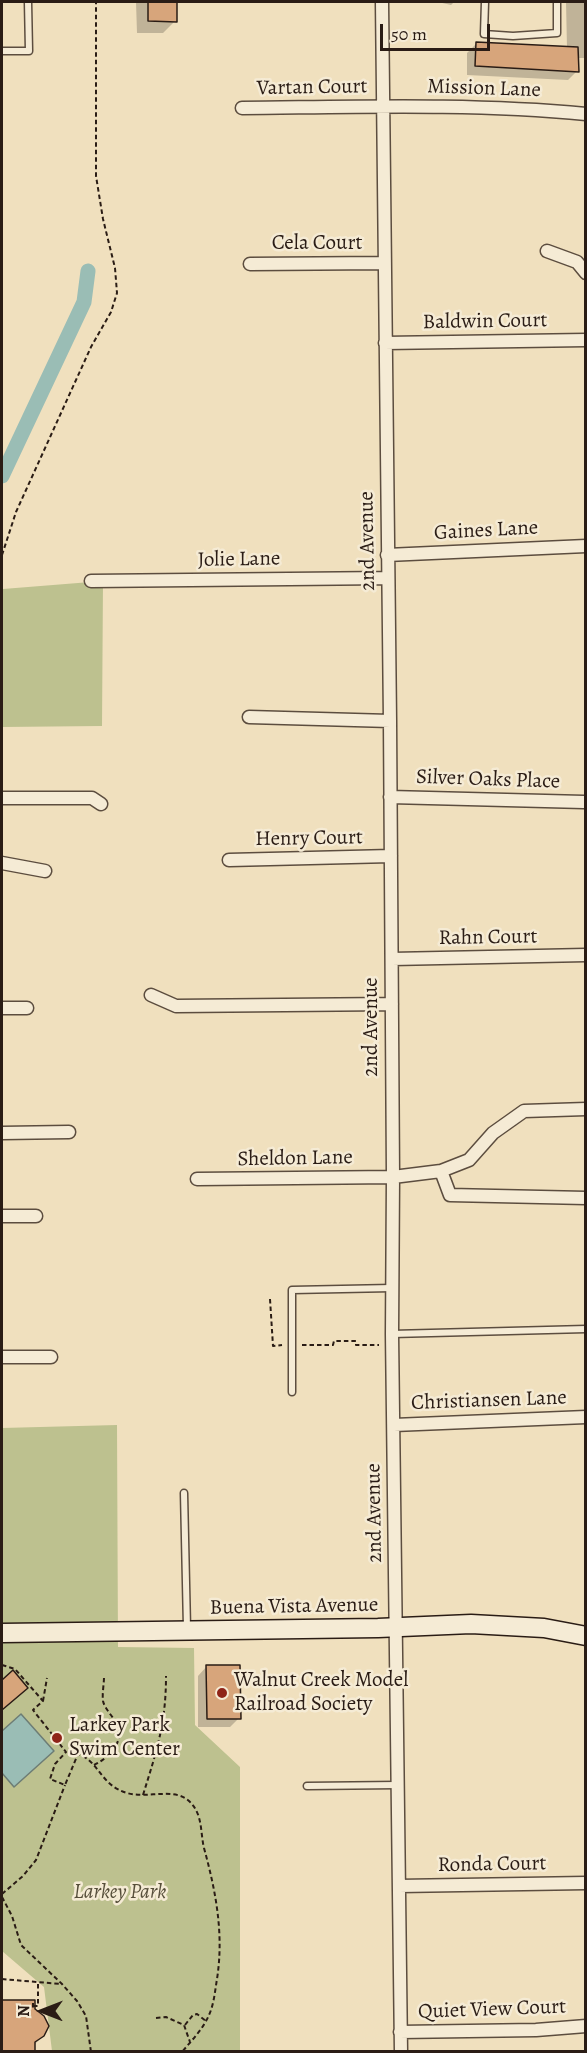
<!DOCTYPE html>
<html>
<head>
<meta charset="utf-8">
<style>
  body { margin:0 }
  #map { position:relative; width:587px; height:2053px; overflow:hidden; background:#f0e0be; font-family:Alegreya,serif }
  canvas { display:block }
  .frame { position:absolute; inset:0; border:3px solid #2a1c15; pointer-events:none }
  .north { position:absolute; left:12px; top:1981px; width:60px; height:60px; -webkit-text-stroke:4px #f5ebd5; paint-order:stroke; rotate:270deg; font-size:16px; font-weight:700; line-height:24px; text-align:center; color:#2a1c15 }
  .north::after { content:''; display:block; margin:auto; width:21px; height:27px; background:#2a1c15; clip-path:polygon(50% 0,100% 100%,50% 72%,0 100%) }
  .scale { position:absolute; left:380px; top:24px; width:110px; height:27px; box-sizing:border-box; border:3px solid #2a1c15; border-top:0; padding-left:8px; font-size:18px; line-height:21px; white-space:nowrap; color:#2a1c15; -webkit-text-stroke:4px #f5ebd5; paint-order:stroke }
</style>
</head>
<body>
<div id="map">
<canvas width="587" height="2053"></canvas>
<div class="frame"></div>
<div class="north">N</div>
<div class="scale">50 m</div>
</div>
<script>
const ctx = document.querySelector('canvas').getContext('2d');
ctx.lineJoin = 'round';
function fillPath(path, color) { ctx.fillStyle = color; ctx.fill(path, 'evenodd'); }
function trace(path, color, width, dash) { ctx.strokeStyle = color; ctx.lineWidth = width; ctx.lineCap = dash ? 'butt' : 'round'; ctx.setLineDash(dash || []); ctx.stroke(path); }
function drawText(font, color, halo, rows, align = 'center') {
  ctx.font = font + ' Alegreya,serif'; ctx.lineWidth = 5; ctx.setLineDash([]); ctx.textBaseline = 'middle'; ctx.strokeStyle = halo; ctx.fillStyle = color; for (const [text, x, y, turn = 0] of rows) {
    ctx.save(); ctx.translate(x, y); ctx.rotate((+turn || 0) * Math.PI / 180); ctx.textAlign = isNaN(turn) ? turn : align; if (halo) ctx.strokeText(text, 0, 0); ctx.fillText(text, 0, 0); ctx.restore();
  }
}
fillPath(new Path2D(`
  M103 581 102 726 2 727V594L3 589Z
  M117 1425 118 1647 194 1648 195 1725 240 1767V2051H52L44 1987 2 1951V1428Z`), '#bdc18f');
const water = new Path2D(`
  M21 1714 54 1751 14 1787 2 1773V1731Z`);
fillPath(water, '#9abdb5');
trace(water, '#6d7d75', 1.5);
fillPath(new Path2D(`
  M136 2H175V21L163 33H137Z
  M438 2H454L451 5Z
  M566 2H586V58H577V71L568 80 467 75V53L476 44 567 48Z
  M207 1666 239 1718 230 1727H198V1676Z
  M33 2001V2010L43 2036 34 2045V2052H2V2002Z`), '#0003');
trace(new Path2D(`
  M2 476 84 302 88 271`), '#9abdb5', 15);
const building = new Path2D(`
  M148 2H177V22L148 21Z
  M476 42 578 47 579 72 475 66Z
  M206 1665H240L241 1719H207Z
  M13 1670 28 1688 2 1710V1680Z
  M2 2000H35V2009L44 2016 49 2026 44 2036 35 2042V2052H2Z`);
fillPath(building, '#d7a57b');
trace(building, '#2a1c15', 1.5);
const lane = new Path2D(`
  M485 2 484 34 513 36 557 33V2
  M2 51H29L28 2
  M392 1334 586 1329
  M292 1392V1290L392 1288
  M184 1493 187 1628
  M307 1786 398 1785`);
const street = new Path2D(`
  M382 2 390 721 393 1177 392 1334 401 2052
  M242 108C356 107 472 103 586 114
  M547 251 577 262 586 273
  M250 264 384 263
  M385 343 586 340
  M387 555 586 546
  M91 581 388 578
  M249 717 390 721
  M390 797 584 802
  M2 798H92L101 804
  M229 860 391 856
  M2 863 45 871
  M392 959 586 955
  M151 995 176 1006 392 1004
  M2 1008H27
  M2 1133 69 1132
  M441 1171 450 1195 586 1198
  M197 1179 393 1177 441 1171 469 1160 493 1133 524 1111 586 1109
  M2 1216H36
  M2 1357H51
  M394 1425 586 1417
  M399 1886 586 1883
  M400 2032 536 2030 586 2026`);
const secondary = new Path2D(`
  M2 1633 378 1628 471 1624 544 1628 586 1636`);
trace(lane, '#5c4d3f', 9);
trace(street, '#5c4d3f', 15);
trace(secondary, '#2a1c15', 21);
trace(new Path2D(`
  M2 555 16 512 91 347 111 312 117 293 115 268 103 219 96 176V2
  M270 1299 273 1346 282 1345
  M302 1345H333L334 1341H356V1345H379
  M2 1665 15 1669 43 1701 33 1710 66 1752 55 1764 50 1779 65 1785 78 1754C100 1762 100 1785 127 1793 146 1799 174 1787 189 1801 203 1814 200 1831 204 1848 216 1892 224 1934 217 1979 215 1991 214 2004 209 2015 203 2029 192 2040 182 2052
  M43 1701 47 1678
  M94 1765C107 1759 124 1743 118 1727 115 1718 105 1710 103 1701 102 1694 104 1684 104 1677
  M143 1795C157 1750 166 1723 166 1676
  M2 1894 23 1876 36 1860 65 1785
  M2 1897 12 1916 21 1945 62 1984 77 2001 86 2016 91 2052
  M2 1979 61 1984
  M33 2003V2010
  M33 2006H38V1984
  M156 2018 166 2017 184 2025 190 2042
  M185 2025 193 2015 197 2014 206 2021`), '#2a1c15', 2, [4.5, 3]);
trace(lane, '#f5ebd5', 6);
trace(street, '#f5ebd5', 12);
trace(secondary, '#f5ebd5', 18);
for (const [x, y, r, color] of [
  [222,1693,6,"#8f2418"],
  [57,1738,6,"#8f2418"]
]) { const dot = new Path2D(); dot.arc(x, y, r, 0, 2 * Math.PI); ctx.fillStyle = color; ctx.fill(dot); trace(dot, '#f5ebd5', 2); }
drawText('21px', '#2a1c15', '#f5ebd5', [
  ["Vartan Court",312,88,-1],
  ["Mission Lane",484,89,2],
  ["Cela Court",317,244],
  ["Baldwin Court",485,322,-1],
  ["Gaines Lane",486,531,-3],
  ["2nd Avenue",368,541,-91],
  ["Jolie Lane",239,560,-1],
  ["Silver Oaks Place",488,780,2],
  ["Henry Court",309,839,-1],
  ["Rahn Court",488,938,-1],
  ["2nd Avenue",372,1027,-90],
  ["Sheldon Lane",295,1159,-1],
  ["Christiansen Lane",489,1401,-2],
  ["2nd Avenue",375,1513,-91],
  ["Buena Vista Avenue",294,1607,-1],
  ["Ronda Court",492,1865,-1],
  ["Quiet View Court",492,2010,-2]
]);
drawText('21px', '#2a1c15', '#f5ebd5', [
  ["Walnut Creek Model",234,1681],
  ["Railroad Society",234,1705],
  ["Larkey Park",69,1726],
  ["Swim Center",69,1750]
], 'left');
drawText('italic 21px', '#564e3a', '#f5ebd5', [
  ["Larkey Park",120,1893]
]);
</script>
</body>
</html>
